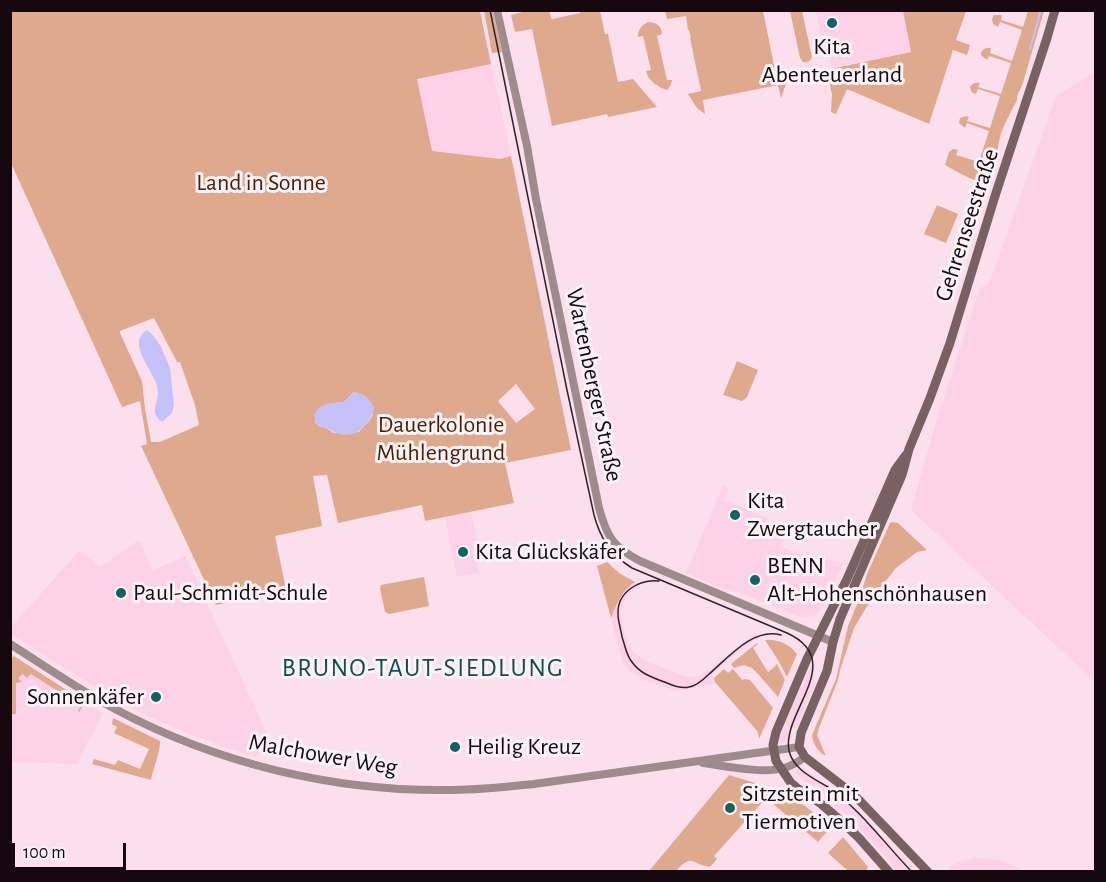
<!DOCTYPE html>
<html>
<head>
<meta charset="utf-8">
<style>
  body { margin:0 }
  #map { position:relative; width:1106px; height:882px; overflow:hidden; background:#fcdfed; font-family:"Alegreya Sans",sans-serif }
  canvas { display:block }
  .frame { position:absolute; inset:0; border:12px solid #15090f; pointer-events:none }
  .scale { position:absolute; left:12px; top:843px; width:114px; height:27px; box-sizing:border-box; border:3px solid #15090f; border-top:0; padding-left:8px; font-size:18px; line-height:21px; white-space:nowrap; color:#15090f; -webkit-text-stroke:4px #fbf3f7; paint-order:stroke }
</style>
</head>
<body>
<div id="map">
<canvas width="1106" height="882"></canvas>
<div class="frame"></div>
<div class="scale">100 m</div>
</div>
<script>
const ctx = document.querySelector('canvas').getContext('2d');
ctx.lineJoin = 'round';
function fillPath(path, color) { ctx.fillStyle = color; ctx.fill(path, 'evenodd'); }
function trace(path, color, width, dash) { ctx.strokeStyle = color; ctx.lineWidth = width; ctx.lineCap = dash ? 'butt' : 'round'; ctx.setLineDash(dash || []); ctx.stroke(path); }
function drawText(font, color, halo, rows, align = 'center') {
  ctx.font = font + ' "Alegreya Sans",sans-serif'; ctx.lineWidth = 6; ctx.setLineDash([]); ctx.textBaseline = 'middle'; ctx.strokeStyle = halo; ctx.fillStyle = color; for (const [text, x, y, turn = 0] of rows) {
    ctx.save(); ctx.translate(x, y); ctx.rotate((+turn || 0) * Math.PI / 180); ctx.textAlign = isNaN(turn) ? turn : align; if (halo) ctx.strokeText(text, 0, 0); ctx.fillText(text, 0, 0); ctx.restore();
  }
}
fillPath(new Path2D(`
  M816 11H903L911 52 832 68 828 50H824Z
  M491 64 511 156 500 159 432 151 417 79Z
  M1095 72V682L911 510 940 409 980 288 989 284 1056 96Z
  M723 486 729 488 724 500 768 518 766 523 786 531 780 546 800 554 843 563 823 607 814 616 803 618 744 594 726 590 686 573Z
  M471 512 477 540 472 541 479 573 457 577 445 517Z
  M139 540 153 570 185 556 270 740 255 757 191 735 135 710 101 691 11 634V627L80 550 100 567Z
  M635 582 640 587 632 592 623 603 621 611V622L629 646 635 654 648 662 684 676 690 677 698 676 709 670 753 635 758 633 760 638 747 645 712 674 716 683 676 691 646 681 629 670 623 664 611 618 622 594 629 586Z
  M813 660 814 675 813 681 816 682 796 728 793 727 790 734 792 736 791 739 782 744 780 742 779 737 782 731 784 732 787 724 785 723Z
  M19 670 36 671 103 713 79 760V764L11 762V684Z
  M801 767 840 795 860 812 901 858 903 856 905 859 909 867 908 871H895L890 862 851 819 828 799 795 773Z
  M976 857 1003 861 1023 871H949V868L956 863Z`), '#fdd1e7');
fillPath(new Path2D(`
  M10 11H480L491 64 417 79 432 151 500 159 511 156 571 450 505 463 514 503 425 521 422 505 338 523 327 475 313 476 322 526 275 536 287 594 270 598 269 593 216 605 141 446 147 444 140 401 122 407 11 163ZM154 318 177 362H180L195 405 199 425 160 442H151L145 409 142 381 120 333V331ZM516 384 535 409 516 423 498 401ZM354 392 373 414 370 420 359 432 334 433 326 428 319 426 315 422C314 403 329 404 344 402Z
  M484 11H493L502 52 492 53Z
  M526 11H549L552 19 580 13V11H600L605 34H608L618 82 633 79 657 107 608 117 607 114 552 126 532 29 515 32 511 15Z
  M665 11H763L776 75 790 73 781 98 778 85 703 100 705 114 697 108 688 94 701 91 690 38H691L689 30H688L686 16 667 19Z
  M790 11H802L812 57C810 62 807 63 803 62L800 58Z
  M903 11H966L956 40 970 45 967 55 953 50 929 124 847 89 836 114 831 112 832 94 826 70 911 52Z
  M1028 11H1044L1023 83 1017 96V100C1012 110 1006 120 1002 131 995 147 1000 173 983 184L961 174 945 165 949 152 953 149 958 150 956 155 979 162 989 131 967 123 965 128 959 123 960 118 966 116 969 117 967 121 990 128 1000 96 978 89 976 94C971 93 971 91 970 87 972 83 976 82 980 83L978 87 1001 94 1011 63 989 56 987 60 981 55C981 50 985 47 991 48L990 53 1012 61 1022 30 1000 22 998 27 993 24 992 19 994 15H1002L1001 20 1023 27Z
  M648 22C656 22 662 26 662 34L657 36 667 80H672L671 85 667 90C658 87 648 81 646 71L651 70 643 36 638 37C638 29 642 25 648 22Z
  M937 205 958 214 946 243 924 234Z
  M737 361 758 370 747 397 742 401 723 395Z
  M892 522 898 523 927 550 917 552 896 568 872 598 854 628 840 670 838 680 819 728 817 735 826 756C818 752 813 744 812 735L836 679 848 626 860 597 867 574 890 523Z
  M607 562 619 573 635 582C621 591 617 604 611 618L597 566Z
  M424 577 429 606 389 614 385 612 380 588 381 585Z
  M765 640C777 639 790 644 797 654L787 677 778 660Z
  M757 643 758 644 753 648 768 672 772 669 777 664 785 680 778 697 759 675 752 668 744 665 734 668 731 664Z
  M14 656 85 702 79 712 78 711 81 706 31 674 27 678 23 674 18 678 22 682 16 683V714H11V659Z
  M724 669 728 673 733 669 742 680 745 679 750 680 773 708 759 739 758 732 715 682 714 678Z
  M113 718 160 741C161 749 153 769 151 780L92 764 94 759 115 765 118 760 140 769 149 749 114 733 117 727 112 724Z
  M729 775C755 783 783 791 805 806 814 813 823 820 831 827L818 842 766 798 714 856 717 859 710 867C691 865 693 852 676 871H649Z
  M843 837 868 867 866 871H848L828 853Z`), '#dfa98e');
fillPath(new Path2D(`
  M147 330 154 336 161 347 170 368 174 404 172 413 162 422C149 412 158 404 158 391 158 374 124 344 147 330Z
  M354 392C364 393 370 398 374 408 370 425 357 438 339 434 334 433 331 429 326 428 316 424 316 425 314 415 321 402 331 403 344 402Z`), '#c5c2fa');
trace(new Path2D(`
  M1030 49 1041 10`), '#c5c2fa', 2);
trace(new Path2D(`
  M497 10 527 146 536 199 599 508C607 537 613 547 640 561L833 642
  M10 644C45 666 79 690 115 709 218 764 335 792 452 790 479 790 506 787 534 784L799 747
  M703 763C725 766 763 774 784 768 791 766 798 762 805 757`), '#9e8c8c', 8);
trace(new Path2D(`
  M889 872 859 838 840 820 820 803 797 788 791 783 776 761 773 745 776 732 807 659 847 579 895 470 906 455
  M928 872 860 801 844 787 805 757 799 747 801 733 827 671 833 642 840 619 902 475 909 449 930 398 950 343 995 196 1047 38 1055 10`), '#796161', 9);
trace(new Path2D(`
  M490 10 567 390 594 515C600 538 611 555 632 568L787 633C848 661 781 712 789 751 794 770 813 778 828 787 861 810 884 843 912 872
  M659 581C639 579 617 592 618 614 618 622 621 629 622 637 625 645 626 655 632 662 640 674 654 678 667 683 674 686 682 689 689 687 696 686 703 680 708 675 728 658 753 627 781 635`), '#31232a', 1.5);
for (const [x, y, r, color] of [
  [832,23,6,"#106263"],
  [735,515,6,"#106263"],
  [463,552,6,"#106263"],
  [755,580,6,"#106263"],
  [121,593,6,"#106263"],
  [156,697,6,"#106263"],
  [455,747,6,"#106263"],
  [730,808,6,"#106263"]
]) { const dot = new Path2D(); dot.arc(x, y, r, 0, 2 * Math.PI); ctx.fillStyle = color; ctx.fill(dot); trace(dot, '#fbf3f7', 2); }
drawText('24px', '#15090f', '#fbf3f7', [
  ["Kita",832,47,"center"],
  ["Abenteuerland",832,75,"center"],
  ["Kita",747,501],
  ["Zwergtaucher",747,529],
  ["Kita Glückskäfer",475,552],
  ["BENN",767,566],
  ["Alt-Hohenschönhausen",767,594],
  ["Paul-Schmidt-Schule",133,593],
  ["Sonnenkäfer",144,697,"right"],
  ["Heilig Kreuz",467,747],
  ["Sitzstein mit",742,794],
  ["Tiermotiven",742,822]
], 'left');
drawText('24px', '#4e1c00', '#fbf3f7', [
  ["Land in Sonne",261,183],
  ["Dauerkolonie",441,425],
  ["Mühlengrund",441,453]
]);
drawText('24px', '#15090f', '#fbf3f7', [
  ["Gehrenseestraße",967,225,-72],
  ["Wartenberger Straße",594,385,78],
  ["Malchower Weg",323,755,10]
]);
ctx.letterSpacing = '1.5px';
drawText('26px', '#0f4e4f', '#fbf3f7', [
  ["BRUNO-TAUT-SIEDLUNG",423,668]
]);
ctx.letterSpacing = '0px';
</script>
</body>
</html>
